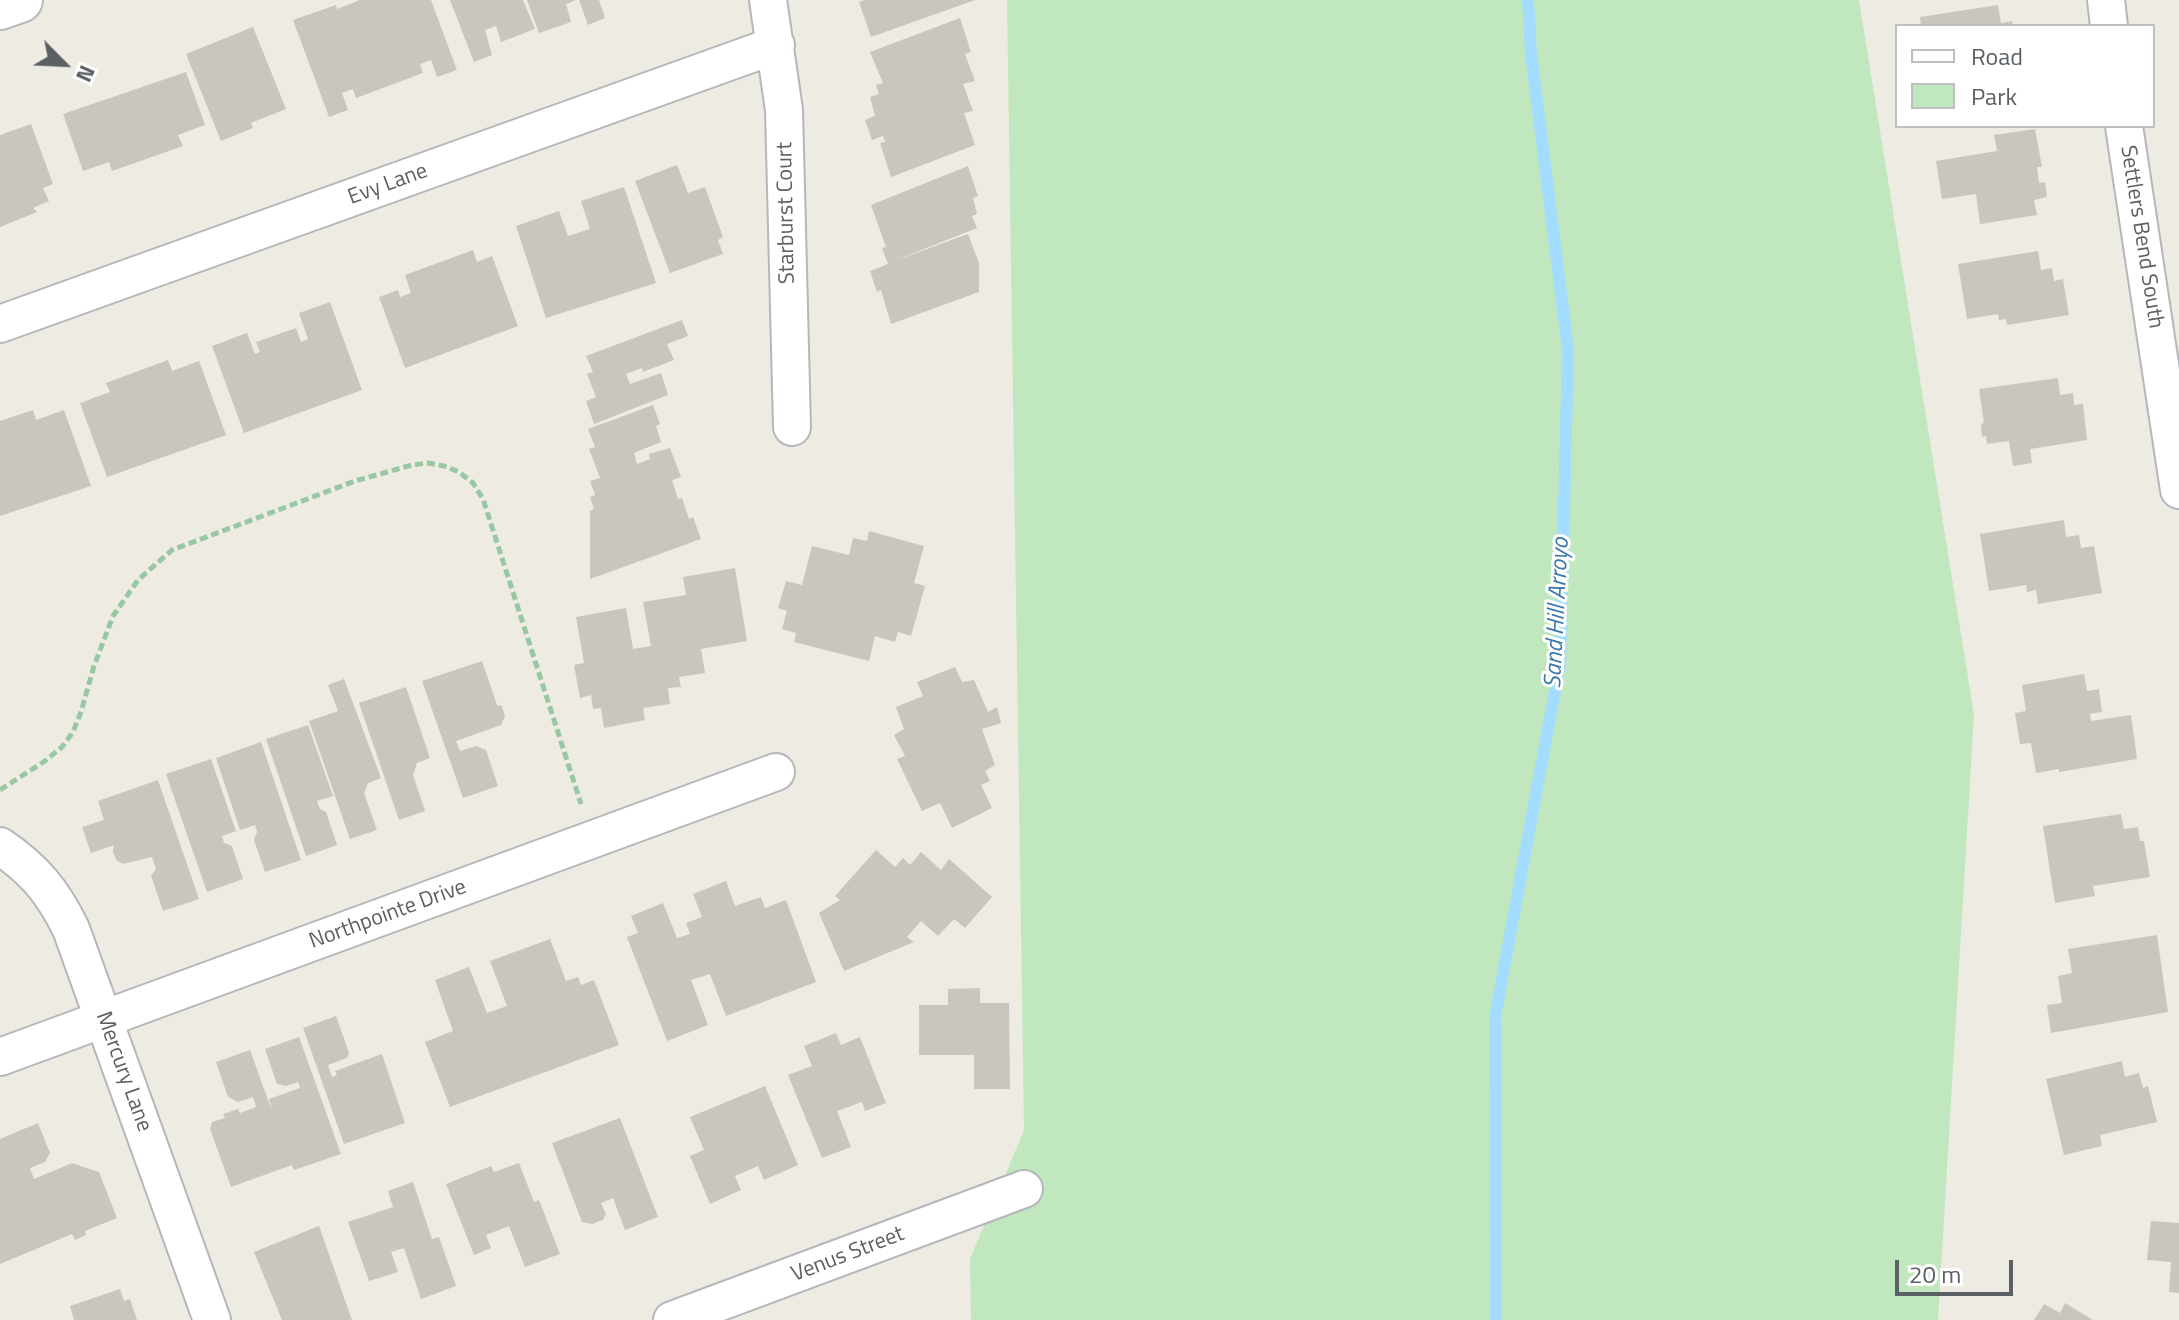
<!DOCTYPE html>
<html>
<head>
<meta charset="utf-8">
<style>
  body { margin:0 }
  #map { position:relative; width:2179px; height:1320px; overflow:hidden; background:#eeebe3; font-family:"Titillium Web",sans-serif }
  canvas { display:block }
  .legend { position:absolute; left:1895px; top:24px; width:260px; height:104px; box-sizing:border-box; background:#fff; border:2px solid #bdbfc1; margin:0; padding:10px 14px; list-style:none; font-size:24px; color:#5b6064 }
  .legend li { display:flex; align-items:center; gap:16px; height:40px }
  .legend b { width:40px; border:2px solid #bdbfc1 }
  .north { position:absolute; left:24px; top:24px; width:80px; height:80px; -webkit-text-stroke:6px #fff; paint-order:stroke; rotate:114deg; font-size:22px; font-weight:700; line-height:32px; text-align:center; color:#5b6064 }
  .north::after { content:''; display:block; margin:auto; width:28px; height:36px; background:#5b6064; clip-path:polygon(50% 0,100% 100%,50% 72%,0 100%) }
  .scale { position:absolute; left:1895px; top:1260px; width:118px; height:36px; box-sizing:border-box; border:4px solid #5b6064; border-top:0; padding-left:10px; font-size:24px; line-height:28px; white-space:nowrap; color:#5b6064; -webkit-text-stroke:6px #fff; paint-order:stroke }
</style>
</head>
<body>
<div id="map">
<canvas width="2179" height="1320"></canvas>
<ul class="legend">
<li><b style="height:10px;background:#fff"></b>Road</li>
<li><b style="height:22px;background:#c1e7bf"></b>Park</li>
</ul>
<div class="north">N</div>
<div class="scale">20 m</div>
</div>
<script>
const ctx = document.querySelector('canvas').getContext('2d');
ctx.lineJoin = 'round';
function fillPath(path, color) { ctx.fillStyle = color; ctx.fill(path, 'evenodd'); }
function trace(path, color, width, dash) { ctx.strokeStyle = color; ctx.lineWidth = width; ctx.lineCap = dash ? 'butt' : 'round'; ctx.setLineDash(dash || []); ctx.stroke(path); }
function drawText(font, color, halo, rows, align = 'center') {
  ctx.font = font + ' "Titillium Web",sans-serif'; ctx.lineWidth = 6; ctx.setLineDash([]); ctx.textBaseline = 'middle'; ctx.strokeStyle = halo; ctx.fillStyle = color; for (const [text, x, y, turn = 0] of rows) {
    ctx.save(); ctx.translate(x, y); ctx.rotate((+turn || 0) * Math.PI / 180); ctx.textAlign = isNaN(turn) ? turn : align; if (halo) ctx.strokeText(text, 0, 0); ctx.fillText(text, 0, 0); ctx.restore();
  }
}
fillPath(new Path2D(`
  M1007 0H1859L1974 715 1938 1320H971L970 1259 1024 1130Z`), '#c1e7bf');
trace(new Path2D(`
  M1496 1320 1495 1017 1560 663 1568 350 1531 54 1528 0`), '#a3dcff', 12);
fillPath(new Path2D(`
  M360 0H431L457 70 437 77 431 60 420 64 423 73 356 98 353 89 342 93 348 110 329 117 293 20 336 5 337 9Z
  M450 0H523L535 29 501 42 496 26 485 30 492 55 474 62Z
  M527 0H576L566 4 571 22 539 33Z
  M579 0H599L605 18 588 25Z
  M865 0H975L871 37 859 2Z
  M1998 5 2001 23 2012 21 2013 26H1921L1920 17Z
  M960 18 971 52 965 54 975 81 963 84 973 111 964 113 975 145 891 177 880 143 885 142 883 136 872 140 865 120 875 116 870 97 879 94 876 85 883 83 870 52Z
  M253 27 286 109 251 123 253 128 221 141 186 54Z
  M186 72 205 125 178 135 183 146 112 171 109 162 83 171 63 114Z
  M31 124 53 184 43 188 49 201 33 208 37 212 0 227V135Z
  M2035 129 2042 167H2037L2039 183 2045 182 2047 197 2034 200 2037 215 1980 224 1976 194 1942 199 1936 161 1997 151 1994 135Z
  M677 165 688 193 705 187 723 237 718 240 723 254 670 273 635 181Z
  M968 166 978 196 973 198 977 214 972 216 977 228 891 262 968 234 979 263V292L891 324 881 290 877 292 870 271 888 264 882 248 886 247 871 205Z
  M624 187 656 283 546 318 516 226 559 211 568 236 590 229 581 201Z
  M473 250 477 262 492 256 518 326 405 368 379 297 398 290 400 297 411 293 405 275Z
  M2038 251 2041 270 2052 268 2054 281 2063 279 2069 315 2007 325 2006 319 1999 320 1998 314 1967 319 1958 264Z
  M330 302 362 390 244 433 212 346 247 333 255 354 260 352 256 342 296 328 301 342 308 339 299 313Z
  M682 320 688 336 667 344 674 360 643 372 642 368 626 374 630 384 661 373 668 395 594 424 586 401 596 397 587 374 593 372 586 356Z
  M168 360 172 371 199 361 226 435 107 477 80 403 110 392 106 383Z
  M2058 378 2060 395 2073 393 2074 405 2083 404 2087 440 2030 449 2032 463 2013 466 2009 441 1987 444 1986 436 1982 437 1981 424 1984 423 1979 389Z
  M653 405 660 424 656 426 661 442 634 453 637 464 650 459 649 454 670 448 681 477 672 480 678 499 682 498 689 519 693 517 701 539 590 579V511L594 509 590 497 595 495 590 481 600 478 589 449 595 447 588 429Z
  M33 410 36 420 64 410 91 486 0 516V421Z
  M2064 520 2066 537 2079 535 2081 548 2094 546 2102 593 2038 604 2036 590 2027 592 2026 585 1989 591 1980 534Z
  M869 531 924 546 914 583 925 586 911 636 898 632 895 642 875 636 869 661 794 642 796 633 782 629 787 611 778 608 786 581 802 585 812 546 849 555 853 538 867 541Z
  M735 568 747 641 701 649 705 673 679 677 681 687 668 688 670 704 643 708 645 720 604 728 601 708 593 709 591 695 580 698 574 665 584 663 576 617 626 608 633 649 651 646 643 602 686 595 683 577Z
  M482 661 497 705 502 706 505 716 501 725 456 741 460 751 476 746 486 750 498 786 463 798 422 681Z
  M955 667 962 682 974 680 988 712 997 707 1001 723 982 729 995 765 985 771 990 781 981 785 992 808 952 828 940 803 922 811 897 759 905 756 894 735 904 729 896 707 923 696 917 682Z
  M2084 674 2087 691 2099 689 2102 712 2090 714 2091 721 2131 715 2137 759 2059 772V769L2036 773 2031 743 2020 744 2015 713 2026 711 2022 685Z
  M344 679 381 778 368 783 364 793 377 830 350 839 309 721 338 711 328 685Z
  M406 687 430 758 417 763 413 775 425 811 399 820 359 703Z
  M308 725 333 796 317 801 320 809 326 812 337 845 306 856 266 739Z
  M261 742 301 860 265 872 254 840 257 832 255 825 240 830 216 758Z
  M211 759 236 831 222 836 224 843 232 846 243 879 207 892 166 774Z
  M158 780 199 899 163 911 151 876 156 869 152 857 123 864 116 860 113 851 114 845 91 853 82 827 104 820 98 801Z
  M2121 814 2124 829 2138 827 2140 841H2144L2150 877 2093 886 2095 896 2055 903 2043 826Z
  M876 850 895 867 903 858 910 865 921 852 941 870 949 859 992 897 965 928 954 919 938 936 921 921 907 937 914 942 844 971 819 913 840 900 835 896Z
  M726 881 735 906 761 897 765 908 786 900 816 982 726 1016 710 974 691 980 708 1025 667 1041 627 937 638 933 631 916 663 903 677 938 690 934 686 923 702 917 693 894Z
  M2157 935 2168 1012 2051 1033 2047 1005 2062 1003 2058 976 2072 973 2068 949Z
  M550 939 566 981 578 977 581 985 594 980 619 1045 450 1107 425 1042 453 1031 435 980 469 967 487 1013 507 1006 490 961Z
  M980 988V1003H1009L1010 1089H974V1055H919V1005H948V989Z
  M336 1016 349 1053 347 1058 328 1065 332 1077 337 1075 335 1071 382 1054 405 1123 344 1144 303 1028Z
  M836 1033 841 1045 860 1037 886 1103 865 1111 862 1102 837 1111 851 1147 822 1158 788 1075 812 1066 804 1046Z
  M299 1037 341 1154 294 1170 292 1165 231 1187 210 1129 212 1122 225 1118 223 1114 238 1109 240 1113 256 1107 253 1097 238 1102 228 1097 216 1062 250 1050 272 1111 269 1099 300 1088 298 1082 286 1086 277 1084 265 1049Z
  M2122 1061 2125 1077 2139 1073 2143 1088 2148 1086 2157 1122 2100 1135 2102 1146 2064 1155 2046 1079Z
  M765 1086 798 1165 764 1180 758 1166 735 1176 741 1190 710 1204 690 1156 704 1150 690 1117Z
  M620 1118 658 1217 625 1230 613 1198 601 1203 606 1214 603 1220 592 1224 582 1222 552 1143Z
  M38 1123 50 1153 45 1162 30 1168 34 1179 72 1163 99 1172 117 1218 85 1231 86 1235 75 1240 72 1234 0 1264V1139Z
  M519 1163 534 1202 539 1200 560 1254 525 1267 509 1226 486 1235 491 1248 474 1255 446 1184 491 1166 494 1172Z
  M413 1182 432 1239 439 1237 456 1286 421 1299 404 1248 391 1252 398 1272 369 1281 348 1222 393 1207 388 1191Z
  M2151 1221 2179 1223V1293L2169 1292 2171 1262 2147 1260Z
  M319 1226 352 1320H282L254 1252Z
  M120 1289 124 1301 130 1299 137 1320H74L70 1306Z
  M2065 1303 2093 1320H2034L2044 1304 2060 1313Z`), '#c9c6c0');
const street = new Path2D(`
  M768 0 784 110 792 427
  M2106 0 2109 26
  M2124 126 2179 490
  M0 324 776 45
  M0 846C35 870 53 892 71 929L212 1320
  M0 1057 776 772
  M672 1320 1024 1189`);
const secondary = new Path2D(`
  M0 7 20 0`);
trace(street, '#b4b7bb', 40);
trace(secondary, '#b5b9be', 48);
trace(new Path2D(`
  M0 790 45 761 62 747 73 732 81 712 94 666 113 616 138 580 172 550 355 481 412 465 428 463 444 466 459 472 473 483 483 499 581 804`), '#98c8a3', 5, [8, 4]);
trace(street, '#fff', 36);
trace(secondary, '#fff', 44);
drawText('22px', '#5b6064', '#fff', [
  ["Evy Lane",388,185,-20],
  ["Starburst Court",787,213,-91],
  ["Settlers Bend South",2141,237,81],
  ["Northpointe Drive",388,915,-20],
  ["Mercury Lane",123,1072,70],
  ["Venus Street",848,1255,-21]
]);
drawText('italic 24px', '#3b77aa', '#fff', [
  ["Sand Hill Arroyo",1558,613,-87]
]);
</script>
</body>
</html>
